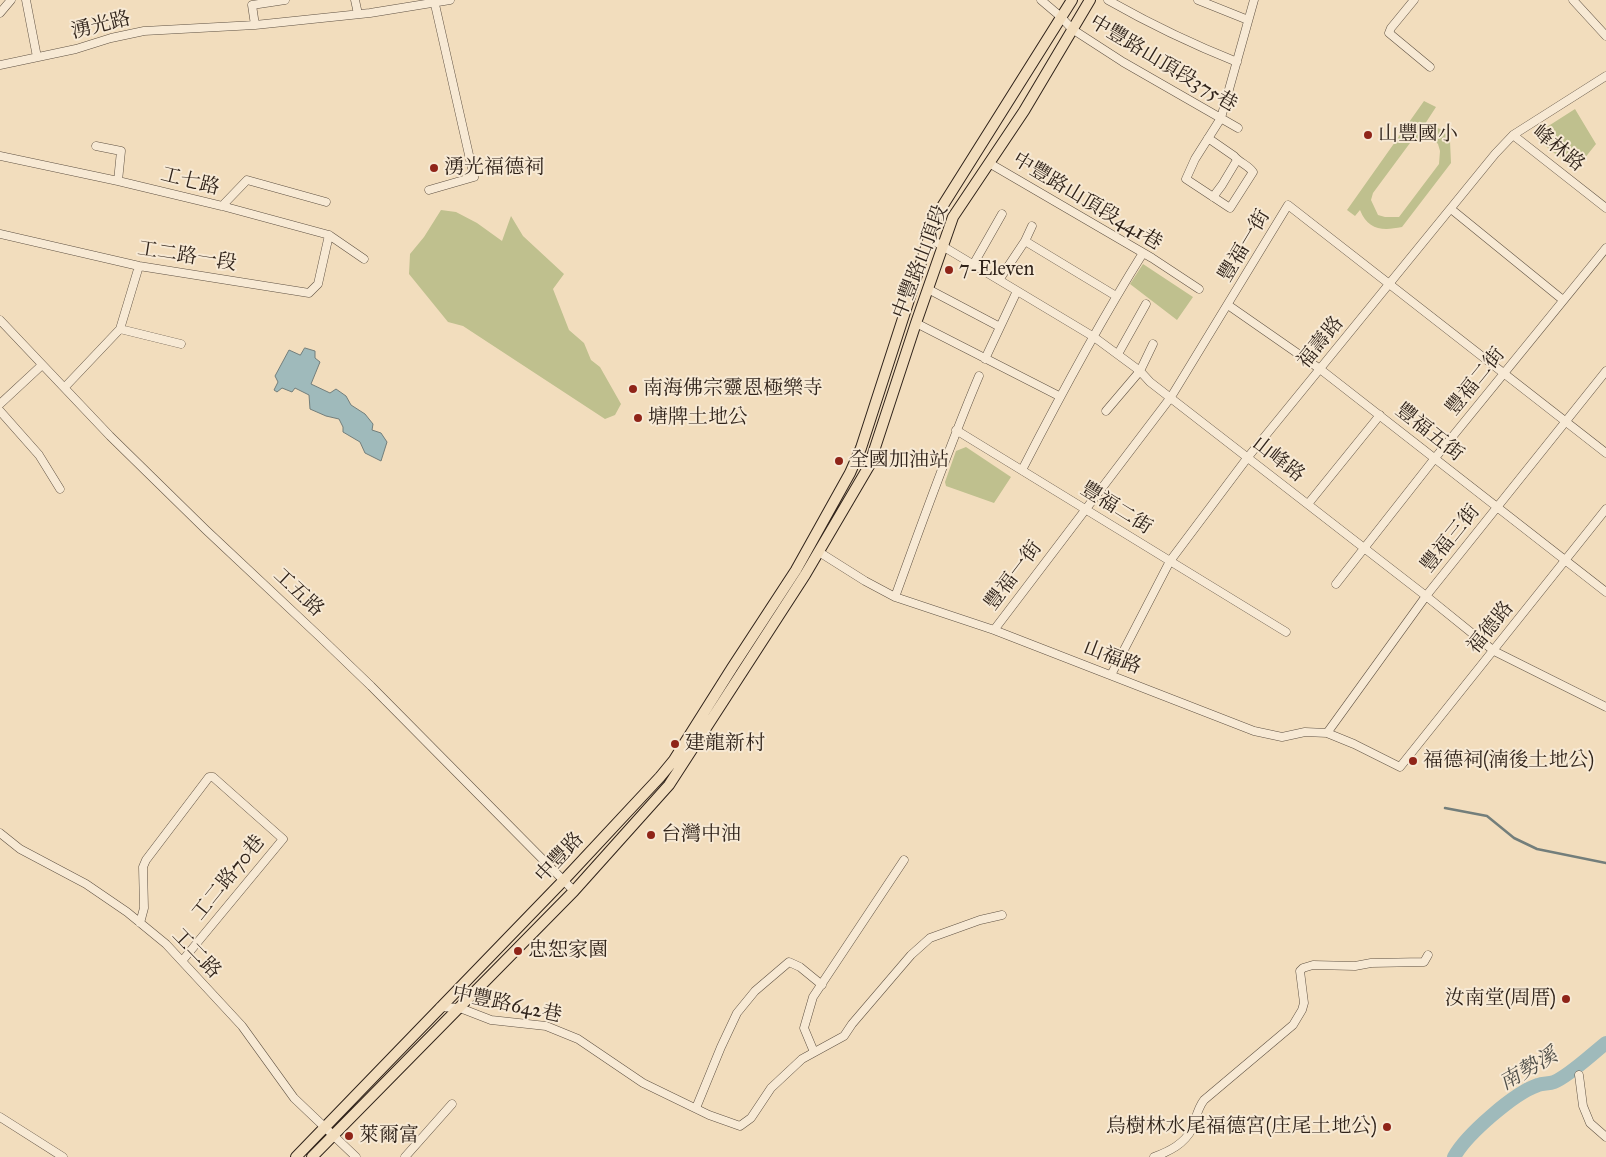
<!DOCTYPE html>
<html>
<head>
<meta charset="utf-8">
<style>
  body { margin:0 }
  canvas { display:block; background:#f2ddbd }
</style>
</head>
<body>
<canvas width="1606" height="1157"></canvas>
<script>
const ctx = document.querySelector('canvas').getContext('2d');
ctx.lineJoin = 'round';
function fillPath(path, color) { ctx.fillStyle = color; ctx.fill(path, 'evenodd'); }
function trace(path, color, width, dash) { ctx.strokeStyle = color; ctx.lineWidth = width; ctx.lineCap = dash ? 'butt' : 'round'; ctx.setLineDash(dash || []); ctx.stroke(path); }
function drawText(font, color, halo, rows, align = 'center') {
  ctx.font = font + ' "IM FELL Great Primer","Noto Serif TC",serif'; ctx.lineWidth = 4; ctx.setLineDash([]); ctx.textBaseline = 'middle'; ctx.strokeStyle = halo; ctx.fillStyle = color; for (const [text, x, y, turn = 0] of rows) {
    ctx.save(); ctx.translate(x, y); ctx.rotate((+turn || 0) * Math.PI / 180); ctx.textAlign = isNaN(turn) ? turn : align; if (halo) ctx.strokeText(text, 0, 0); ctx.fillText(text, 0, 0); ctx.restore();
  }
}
fillPath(new Path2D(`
  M1424 101 1436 107 1423 127 1432 126 1443 130 1450 141 1451 163 1402 227C1382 231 1368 230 1360 210L1355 216 1347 210ZM1417 139H1428L1434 140 1438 144 1440 151 1439 164 1399 217H1385L1378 215 1371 200 1373 193 1410 143Z
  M1575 109 1596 144 1576 169H1574L1537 139 1539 132Z
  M441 210 456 212 477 223 502 241 511 216 523 236 564 274 553 289 569 330 584 343 591 360 600 367 621 404 615 415 605 419 463 326 448 322 409 274 410 254 424 237Z
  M1143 264 1193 297 1177 320 1130 284Z
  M966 447 1011 477 994 503 946 486 945 482 956 451Z`), '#bfc08e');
const water = new Path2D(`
  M305 348 315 351V358L320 362 311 384 330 393 336 389 346 396 351 405 365 414 373 424 372 430 381 433 387 442 381 461 365 453 360 442 343 432V427L339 419 326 416 310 409 309 395 295 388 292 392 282 388 277 392 274 390 278 382 275 376 289 350 300 355Z`);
fillPath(water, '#9fbabb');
trace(water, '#737e7b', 1);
trace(new Path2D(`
  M1445 808 1487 816 1514 838 1537 849 1606 863`), '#737e7b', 2.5);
trace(new Path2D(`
  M1454 1157C1466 1135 1514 1093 1538 1085 1543 1083 1549 1084 1554 1082 1569 1076 1592 1054 1606 1043`), '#9fbabb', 14);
const minor = new Path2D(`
  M26 0 37 57
  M355 0 358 14
  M1041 0 1061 17 1072 29 1123 62 1238 128
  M1108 0C1150 24 1192 44 1237 62
  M1198 0 1248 20
  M1414 0 1391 28 1389 33 1430 67
  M1573 0 1606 36
  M0 13 11 0
  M255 25 252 5 285 0
  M0 65 76 49 111 38 144 31 255 25 370 13 450 0
  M1513 135 1606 208
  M1208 138 1234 156C1240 163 1248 165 1253 172L1230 208 1186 179 1195 159 1221 118 1254 0
  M96 146 121 151 118 181
  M0 156 118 181 222 206 329 235 364 259
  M989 163 1152 258 1199 289
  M429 190 474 177 434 0
  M1213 197 1222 185 1237 160
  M222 206 247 180 326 202
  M1451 209 1563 300
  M0 234 139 266 309 293 318 284 329 235
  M929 238 1094 337 1140 371 1150 382 1426 596 1494 651 1606 707
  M1025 241 1116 296
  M973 265 1002 214
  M999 280 1025 241 1032 226
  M928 289 1000 327
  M1228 305 1320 369 1606 592
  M0 320 110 436 206 530 320 637 371 686 574 891
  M916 323 1059 396
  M120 329 181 344
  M1118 354 1146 304
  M985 359 1017 291
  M65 387 120 329 139 266
  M0 404 42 365
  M0 411 39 455 60 489
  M1106 411 1140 371 1153 344
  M956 430 1286 632
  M1022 470C1060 396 1099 323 1143 253
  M1308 504 1380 415
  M819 552 865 581 895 597 994 630 1254 731 1282 737 1305 732 1327 733 1354 744 1400 767 1606 509
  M1336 584 1435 458 1606 248
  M895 597C922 523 948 449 979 376
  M994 630 1171 397 1288 205 1606 453
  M1111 675 1170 561 1248 457 1495 154 1513 135 1606 76
  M1327 733 1426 596 1606 371
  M0 833 20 849 86 884 127 912 166 944 242 1026 294 1098 356 1157
  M140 923 144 908 143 867 146 860 209 777H213L283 839 182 961
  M440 1007 460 1008 491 1020 546 1026 578 1039 643 1083 709 1115 740 1126 751 1118 771 1088 802 1059 844 1036 852 1024 911 955 930 938 980 920 1002 915
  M814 1052 804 1028 813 997 904 860
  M1579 1075 1583 1106 1590 1123 1606 1137
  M696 1108 721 1047 737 1013 755 991 789 962 800 967 822 985
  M0 1117 63 1157
  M405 1157 452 1104
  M1154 1157C1170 1151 1184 1144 1192 1129 1196 1119 1197 1109 1204 1100L1293 1025 1302 1010 1304 1003 1300 971 1303 968 1313 965 1355 966 1371 963 1424 962 1428 955`);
const major = new Path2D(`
  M296 1157 563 881 660 777 674 760 732 668 796 570 850 473 861 448 929 238 940 210 1072 0
  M312 1157 574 891 669 785 805 575 869 466 916 323 953 217 1024 111 1090 0`);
trace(minor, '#605243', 9);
trace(major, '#30231a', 12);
trace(minor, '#f7e9d4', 8);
trace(major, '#f2ddbd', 10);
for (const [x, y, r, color] of [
  [1368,135,5,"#8f2418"],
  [434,168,5,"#8f2418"],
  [949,270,5,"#8f2418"],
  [633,389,5,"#8f2418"],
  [638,418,5,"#8f2418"],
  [839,461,5,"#8f2418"],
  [675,744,5,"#8f2418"],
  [1413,761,5,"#8f2418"],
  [651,835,5,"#8f2418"],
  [518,951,5,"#8f2418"],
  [1566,999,5,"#8f2418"],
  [1387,1127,5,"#8f2418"],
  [349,1136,5,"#8f2418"]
]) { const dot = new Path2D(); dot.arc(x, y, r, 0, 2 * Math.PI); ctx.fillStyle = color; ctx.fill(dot); trace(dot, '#f7e9d4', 2); }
drawText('20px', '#30231a', '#f7e9d4', [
  ["湧光路",101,26,-14],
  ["中豐路山頂段375巷",1163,64,31],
  ["峰林路",1558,149,39],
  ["工七路",190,182,14],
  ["中豐路山頂段441巷",1087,202,31],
  ["豐福一街",1245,246,-59],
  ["工二路一段",187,257,9],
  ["中豐路山頂段",921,262,-69],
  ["福壽路",1321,343,-51],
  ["豐福二街",1476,382,-51],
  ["豐福五街",1429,433,38],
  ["山峰路",1278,460,38],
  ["豐福二街",1116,509,32],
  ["豐福三街",1451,539,-51],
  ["豐福一街",1014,576,-53],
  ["工五路",298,593,43],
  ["福德路",1491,628,-51],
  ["山福路",1112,658,21],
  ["中豐路",560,858,-47],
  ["工二路70巷",229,878,-51],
  ["工二路",196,954,46],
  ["中豐路642巷",507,1005,12]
]);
drawText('20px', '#30231a', '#f7e9d4', [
  ["山豐國小",1378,135],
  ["湧光福德祠",444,168],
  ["7-Eleven",959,270],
  ["南海佛宗靈恩極樂寺",643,389],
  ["塘牌土地公",648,418],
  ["全國加油站",849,461],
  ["建龍新村",685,744],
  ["福德祠(湳後土地公)",1423,761],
  ["台灣中油",661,835],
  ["忠恕家園",528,951],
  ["汝南堂(周厝)",1556,999,"right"],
  ["烏樹林水尾福德宮(庄尾土地公)",1377,1127,"right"],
  ["萊爾富",359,1136]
], 'left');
drawText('italic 21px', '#51504a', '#f7e9d4', [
  ["南勢溪",1529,1070,-30]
]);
</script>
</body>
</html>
